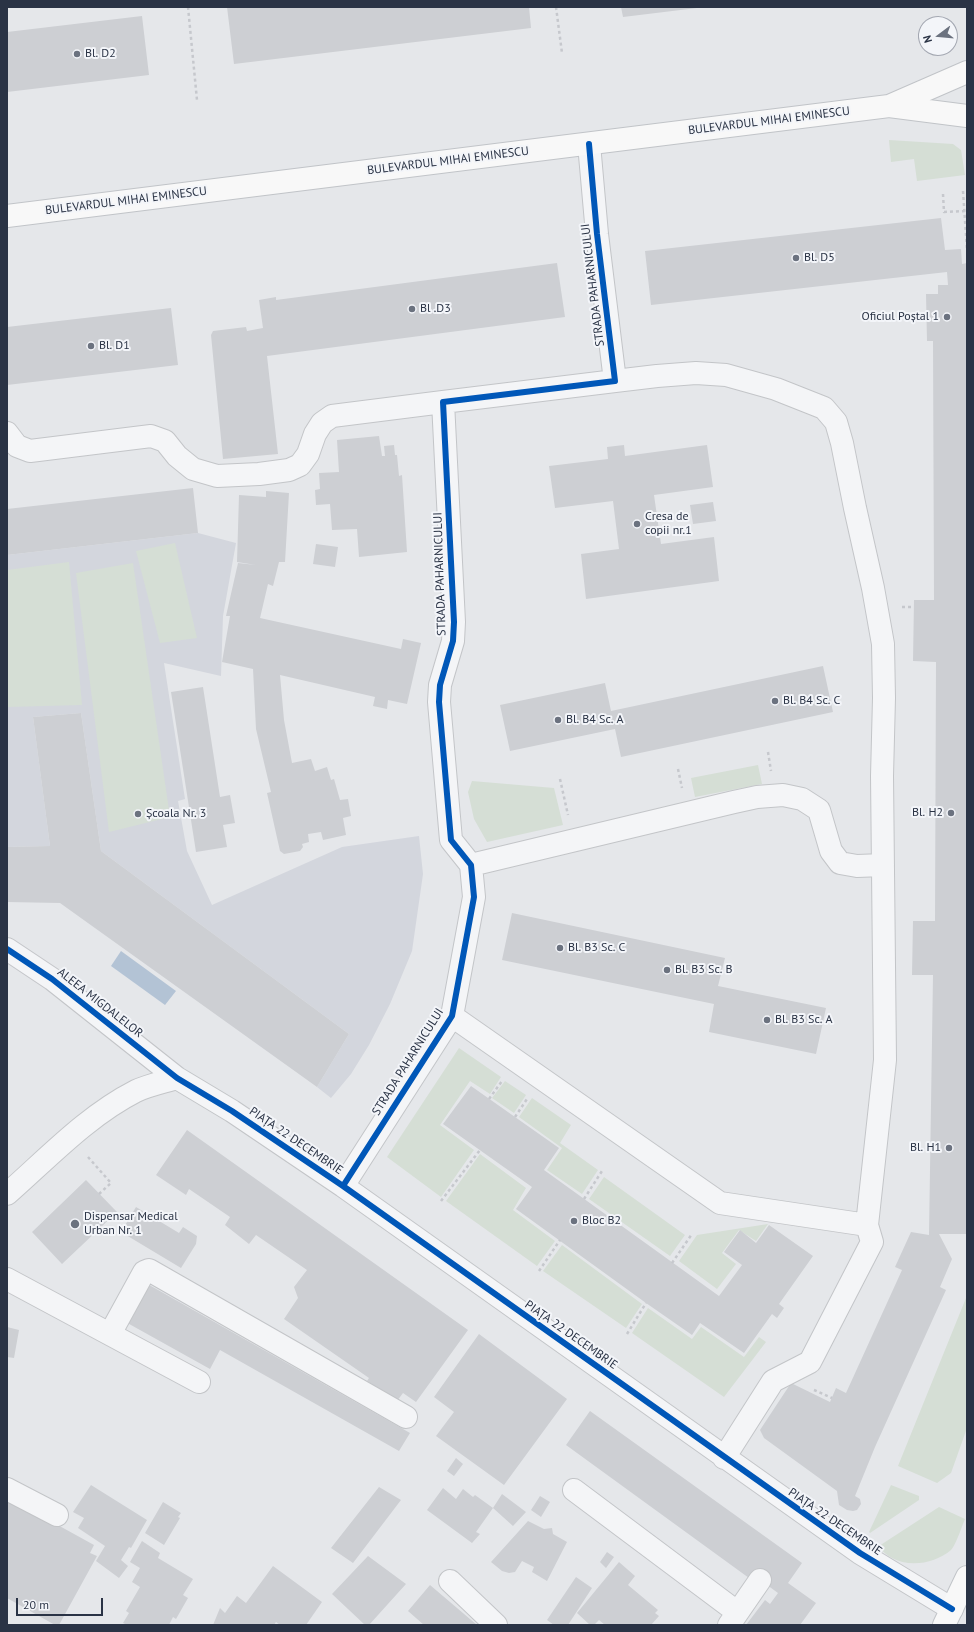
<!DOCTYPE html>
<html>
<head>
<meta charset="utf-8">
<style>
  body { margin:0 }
  #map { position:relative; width:974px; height:1632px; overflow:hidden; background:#e5e7ea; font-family:"PT Sans",sans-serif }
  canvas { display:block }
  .frame { position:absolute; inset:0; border:8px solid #2a3345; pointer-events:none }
  .north { position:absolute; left:918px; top:16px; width:40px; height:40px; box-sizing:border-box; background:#f3f5f9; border:1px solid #a3a7b1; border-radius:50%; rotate:254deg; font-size:11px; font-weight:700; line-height:16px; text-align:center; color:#2a3345 }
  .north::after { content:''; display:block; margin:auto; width:14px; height:18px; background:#6b727f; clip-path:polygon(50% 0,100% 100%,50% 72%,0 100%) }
  .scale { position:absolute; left:16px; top:1598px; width:87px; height:18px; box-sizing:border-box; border:2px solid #2a3345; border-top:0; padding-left:5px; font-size:12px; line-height:14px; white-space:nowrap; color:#2a3345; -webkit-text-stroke:3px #f3f5f9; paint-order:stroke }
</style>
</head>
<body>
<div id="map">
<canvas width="974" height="1632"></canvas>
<div class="frame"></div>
<div class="north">N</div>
<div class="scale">20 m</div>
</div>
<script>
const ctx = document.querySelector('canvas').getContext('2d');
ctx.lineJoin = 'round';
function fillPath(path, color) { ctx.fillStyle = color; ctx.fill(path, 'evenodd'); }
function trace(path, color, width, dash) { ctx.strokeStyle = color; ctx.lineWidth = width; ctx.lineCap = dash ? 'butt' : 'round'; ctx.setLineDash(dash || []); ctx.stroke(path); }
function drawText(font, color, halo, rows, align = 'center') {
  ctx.font = font + ' "PT Sans",sans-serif'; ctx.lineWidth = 4; ctx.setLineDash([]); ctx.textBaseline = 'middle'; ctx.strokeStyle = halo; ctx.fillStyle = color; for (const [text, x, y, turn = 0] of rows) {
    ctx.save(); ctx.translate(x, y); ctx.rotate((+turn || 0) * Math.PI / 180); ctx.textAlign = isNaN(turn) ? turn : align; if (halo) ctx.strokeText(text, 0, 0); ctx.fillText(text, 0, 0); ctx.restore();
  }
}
fillPath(new Path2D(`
  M198 533 236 543 223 616 221 676 164 663 185 799 178 801 187 851 212 905 342 847 419 836 423 874 412 951 390 1004 369 1045 351 1074 331 1098 317 1087 349 1034 101 851 81 713 33 717 50 846 7 847V555Z`), '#d3d6dd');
fillPath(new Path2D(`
  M889 140 953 144 961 150 965 175 917 181 914 159 891 162Z
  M175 543 197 638 160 643 136 551Z
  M69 562 82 705 7 707V570Z
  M133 563 170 817 109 832 76 573Z
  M758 765 762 784 695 797 691 778Z
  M472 781 554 788 563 825 487 842 474 819 468 792Z
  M459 1048 501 1077 490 1094 470 1081 440 1125 474 1150 441 1197 387 1157Z
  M505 1081 526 1095 514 1113 492 1098Z
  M532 1098 571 1125 560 1143 598 1170 582 1194 547 1170 562 1148 519 1117Z
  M480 1154 526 1188 513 1210 555 1241 537 1266 446 1201Z
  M604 1177 685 1235 670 1256 589 1199Z
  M768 1224 756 1241 739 1230 722 1253 736 1264 717 1289 679 1261 697 1235Z
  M562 1245 642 1304 626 1328 543 1271Z
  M966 1298 967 1428 951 1473 937 1483 898 1466Z
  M648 1308 692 1339 701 1327 744 1357 759 1337 766 1342 724 1397 632 1333Z
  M891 1485 919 1496V1500L870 1533 869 1532Z
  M939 1507 965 1519C962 1526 956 1545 951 1550 936 1563 910 1568 892 1558 888 1556 884 1552 880 1549L879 1546Z`), '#d5ded5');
fillPath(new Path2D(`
  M121 951 176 991 165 1005 111 966Z`), '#b3c3d5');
fillPath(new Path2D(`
  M227 7H529L531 28 234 64Z
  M621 7H697V8L623 17Z
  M142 16 149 75 7 92V32Z
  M941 218 945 250 961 249 962 264 967 263V1234H939L952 1259 940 1287 946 1290 875 1447 855 1496 860 1499 861 1504 857 1510 853 1511 847 1510 839 1505 837 1491 764 1438 760 1430 791 1383 830 1402 836 1388 846 1393 902 1270 895 1267 911 1232 929 1235 933 975H912L913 921H935L936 662 913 661 914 600H934L933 341H927L926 294H938V285H948L947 272 651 305 645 251Z
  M557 263 565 317 267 356 278 454 223 459 211 335 213 331 246 327 247 331 263 328 259 300 276 297V300Z
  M171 308 178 365 7 385V327Z
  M379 436 382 456H385L384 446 394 445 395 455H397L399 476 402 475 407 552 359 557 357 529 332 530 330 504 316 505 315 490 320 489 319 473 339 472 337 440Z
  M624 445 625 456 707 445 713 487 654 495 661 544 714 537 719 581 586 599 581 554 619 549 613 501 555 508 549 466 608 459 607 447Z
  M193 488 198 533 7 555V509Z
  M266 491 289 493 285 562H279L273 586 268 584 260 618 401 649 403 639 421 643 407 704 388 700 387 709 373 706 375 697 280 675 284 720 292 763 311 759 315 771 327 767 331 780 334 779 340 800 348 799 351 816 343 818 346 835 323 840 321 832 308 834 309 842 302 844 303 847 300 851 284 854 280 851 267 793 271 792 256 729 253 669 222 662 230 616H226L238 563 256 565 237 562 239 495 266 497Z
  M713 502 716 521 693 524 690 505Z
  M316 544 338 547 335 567 313 564Z
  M823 666 833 712 621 757 615 729 510 751 500 705 605 683 611 711Z
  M203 687 220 797 230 795 235 823 223 825 227 847 196 852 171 692Z
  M81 713 101 851 349 1034 317 1087 60 903 7 902V847L50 846 33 717Z
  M512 913 725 958 718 986 826 1008 816 1054 709 1032 714 1004 502 960Z
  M471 1086 559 1148 544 1170 719 1296 742 1265 724 1252 740 1230 756 1243 769 1225 813 1256 779 1304 784 1308 777 1318 772 1314 744 1353 700 1323 692 1335 646 1303 516 1209 532 1187 443 1124Z
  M187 1130 468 1330 416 1402 403 1393 397 1401 367 1381 369 1378 284 1319 298 1298 294 1287 307 1270 256 1235 249 1244 225 1225 230 1217 189 1189 186 1195 156 1175Z
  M86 1180 117 1212 62 1264 32 1232Z
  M136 1207 179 1233 183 1227 197 1236 196 1244 181 1268 121 1232Z
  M144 1282 410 1433 399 1451 220 1350 210 1369 122 1320Z
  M7 1327 19 1330 14 1358 7 1357Z
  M479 1334 567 1399 504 1485 436 1436 454 1412 434 1397Z
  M590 1411 802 1563 788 1583 816 1603 800 1625H746L765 1600 770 1604 778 1593 752 1574 749 1578 566 1445Z
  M456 1458 463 1464 454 1476 447 1471Z
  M91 1485 147 1520 131 1548 129 1547 121 1560 128 1566 119 1578 96 1561 105 1546 78 1528 84 1518 73 1512Z
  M379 1487 401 1500 353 1563 331 1548Z
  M443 1488 456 1499 463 1489 473 1497 475 1495 493 1508 476 1532 480 1534 472 1543 427 1510Z
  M502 1494 526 1512 513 1526 493 1508Z
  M540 1496 550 1502 541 1517 531 1510Z
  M7 1497 94 1545 90 1553 97 1556 59 1625H55L7 1598Z
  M163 1502 181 1513 178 1517 180 1518 164 1545 145 1533Z
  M528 1521 544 1529 552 1528 553 1534 567 1542 547 1581 532 1572 534 1567 522 1561 515 1572 509 1573 502 1571 491 1562Z
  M142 1541 160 1553 158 1558 193 1579 183 1595 188 1598 176 1619 173 1617 169 1625H127L123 1623 129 1613 126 1611 140 1587 132 1582 140 1568 130 1562Z
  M607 1552 614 1557 606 1568 600 1562Z
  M368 1556 406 1584 369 1625H365L332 1594Z
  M619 1562 635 1576 628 1585 658 1610 655 1613 659 1616 651 1625H605L599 1620 594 1625H590L577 1613Z
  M273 1566 322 1602 306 1625H280L276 1622 274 1625H213L220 1608 225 1613 237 1596 246 1603Z
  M576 1577 592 1588 568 1625H554L547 1620Z
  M430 1585 477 1625H424L408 1611Z`), '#cdcfd3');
const minor = new Path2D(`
  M615 381 657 376 696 373 726 375 776 389 824 408 836 422 842 443 855 508 873 588 883 644 884 698 882 776 885 1060 867 1225
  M7 433 17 446 30 451 151 436 165 441 177 456 193 469 217 476 259 474 289 470 300 465 308 454 315 434 322 423 332 416 443 402
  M471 865 734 802 757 797 783 795 802 799 819 810 831 851 840 863 857 866 883 865
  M7 949 52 979 177 1078 232 1111 343 1186 860 1553 952 1609
  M452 1016 720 1203 867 1225 872 1242 810 1362 773 1381 724 1458
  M343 1186 452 1016 474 897 471 865 451 840 439 702 440 685 453 641 454 622 443 402 615 381 597 234 589 144
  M7 1194C48 1158 87 1116 136 1091 149 1085 164 1082 177 1078
  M7 1279 199 1382
  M110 1334 144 1272 149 1270 406 1417
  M7 1489 57 1515
  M574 1490 737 1612
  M450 1581 496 1625
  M729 1625 760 1580`);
const major = new Path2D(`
  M889 106 967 72
  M7 216 889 106 967 116
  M944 1625 967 1577`);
trace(minor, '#c3c5c8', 24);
trace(major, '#c1c4c8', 24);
trace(new Path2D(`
  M188 7 197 100
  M556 7 562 53
  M963 191 967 250
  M943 194 944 212 965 211
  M902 607H914
  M768 752 771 771
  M678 769 682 788
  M560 779 568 815
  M489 1099 502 1081
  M515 1117 527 1099
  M88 1157 111 1183 99 1194
  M584 1199 602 1171
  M441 1201 480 1150
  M672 1263 692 1234
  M539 1271 560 1240
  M627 1334 646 1303
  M814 1390 832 1398`), '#c6c8cd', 2.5, [3, 3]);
trace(minor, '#f4f5f7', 22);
trace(major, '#f8f8f8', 22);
trace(new Path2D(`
  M7 949 52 979 177 1078 232 1111 343 1186 860 1553 952 1609
  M343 1186 452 1016 474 897 471 865 451 840 439 702 440 685 453 641 454 622 443 402 615 381 597 234 589 144`), '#0057b8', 6);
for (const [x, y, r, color] of [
  [77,54,4,"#6b727f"],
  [796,258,4,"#6b727f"],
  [412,309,4,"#6b727f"],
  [947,317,4,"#6b727f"],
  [91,346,4,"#6b727f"],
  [637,524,4,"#6b727f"],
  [775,701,4,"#6b727f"],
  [558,720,4,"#6b727f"],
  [951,813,4,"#6b727f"],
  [138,814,4,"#6b727f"],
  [560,948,4,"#6b727f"],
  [667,970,4,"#6b727f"],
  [767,1020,4,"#6b727f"],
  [949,1148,4,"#6b727f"],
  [574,1221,4,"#6b727f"],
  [75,1224,5,"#6b727f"]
]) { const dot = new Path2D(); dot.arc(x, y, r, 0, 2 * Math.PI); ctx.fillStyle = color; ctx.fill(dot); trace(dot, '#f3f5f9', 1.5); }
drawText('12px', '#2a3345', '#f3f5f9', [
  ["Bl. D2",85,54],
  ["Bl. D5",804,258],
  ["Bl .D3",420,309],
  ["Oficiul Poștal 1",939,317,"right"],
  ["Bl. D1",99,346],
  ["Cresa de",645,517],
  ["copii nr.1",645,531],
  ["Bl. B4 Sc. C",783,701],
  ["Bl. B4 Sc. A",566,720],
  ["Bl. H2",943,813,"right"],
  ["Școala Nr. 3",146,814],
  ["Bl. B3 Sc. C",568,948],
  ["Bl. B3 Sc. B",675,970],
  ["Bl. B3 Sc. A",775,1020],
  ["Bl. H1",941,1148,"right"],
  ["Dispensar Medical",84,1217],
  ["Urban Nr. 1",84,1231],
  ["Bloc B2",582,1221]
], 'left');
drawText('12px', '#2a3345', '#f3f5f9', [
  ["BULEVARDUL MIHAI EMINESCU",769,121,-7],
  ["BULEVARDUL MIHAI EMINESCU",448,161,-7],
  ["BULEVARDUL MIHAI EMINESCU",126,201,-7],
  ["STRADA PAHARNICULUI",593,285,-97],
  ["STRADA PAHARNICULUI",440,574,-92],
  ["ALEEA MIGDALELOR",100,1003,38],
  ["STRADA PAHARNICULUI",408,1062,-58],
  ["PIAȚA 22 DECEMBRIE",296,1141,34],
  ["PIAȚA 22 DECEMBRIE",571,1335,35],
  ["PIAȚA 22 DECEMBRIE",835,1522,34]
]);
</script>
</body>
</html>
